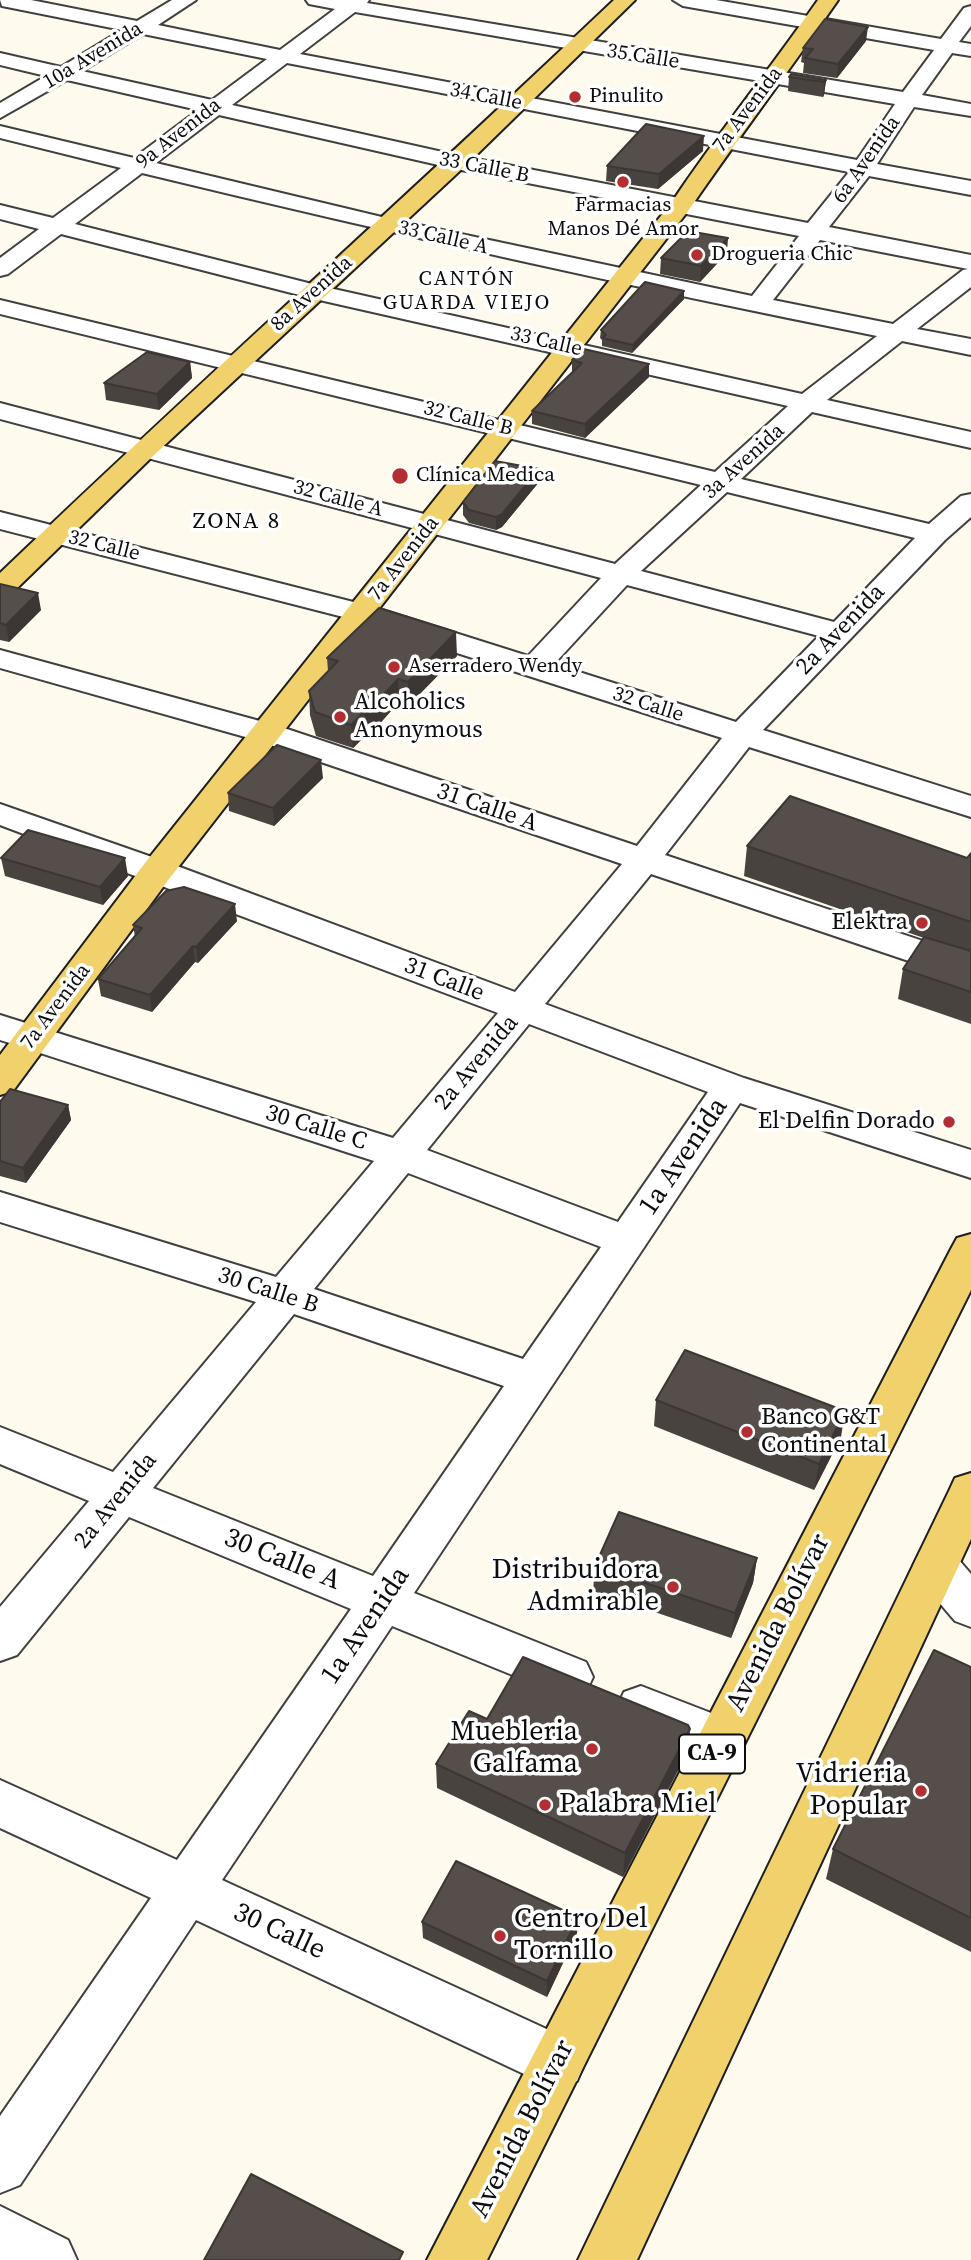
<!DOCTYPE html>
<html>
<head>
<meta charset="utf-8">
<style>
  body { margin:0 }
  canvas { display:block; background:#fefbee }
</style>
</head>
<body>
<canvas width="971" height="2260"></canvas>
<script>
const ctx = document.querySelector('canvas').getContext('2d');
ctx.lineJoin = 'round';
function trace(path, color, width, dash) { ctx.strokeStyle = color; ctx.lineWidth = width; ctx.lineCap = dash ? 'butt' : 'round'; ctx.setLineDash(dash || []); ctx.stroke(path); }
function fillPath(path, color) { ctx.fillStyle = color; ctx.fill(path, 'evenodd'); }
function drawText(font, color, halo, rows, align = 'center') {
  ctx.font = font + ' "Source Serif 4",serif'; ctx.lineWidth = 7; ctx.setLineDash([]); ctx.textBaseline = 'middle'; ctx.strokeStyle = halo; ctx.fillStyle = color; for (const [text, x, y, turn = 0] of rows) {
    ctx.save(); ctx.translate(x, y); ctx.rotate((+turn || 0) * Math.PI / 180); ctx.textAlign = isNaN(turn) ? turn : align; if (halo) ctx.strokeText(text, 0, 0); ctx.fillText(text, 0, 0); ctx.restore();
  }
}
const minor = new Path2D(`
  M0 0H31L137 21 172 0H196L158 25 280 50 335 9 309 4 306 0H369L367 3 903 92 934 50 683 6 673 0H716L941 39 964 8 971 6V26L959 42 971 44V56L952 53 922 95 971 104V116L914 107 877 164 971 181V195L869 176 829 227 971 255V287L917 329 971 339V355L902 341 827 400 971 432V448L812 412 741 479 929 524 961 496 971 494V517L945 540 763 730 971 796V817L749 747 665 855 971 957V982L651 874 545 1004 744 1078 971 1150V1178L740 1103 414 1593 586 1662 593 1677 586 1692 569 1698 392 1626 222 1880 577 2043 585 2062 577 2081 558 2089 539 2081 196 1920 20 2185 0 2193V2116L151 1898 0 1828V1780L177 1860 351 1609 129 1517 17 1655 0 1661V1607L89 1501 0 1464V1427L113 1472 256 1302 0 1222V1192L276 1277 374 1161 0 1040V1015L393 1138 498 1013 0 825V804L169 863 515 992 622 864 256 740 0 668V650L278 726 637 846 722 738 351 619 0 529V512L373 607 528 656 601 578 0 419V403L615 564 701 485 0 314V300L715 472 788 406 315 299 61 234 8 274 0 276V258L39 229 0 219V205L53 218 121 168 0 138V126L134 158 198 110 67 80 0 118V103L46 76 0 65V53L61 67 122 30 2 6ZM355 12 895 104 857 160 300 54ZM143 34 267 59 212 100 82 71ZM287 63 849 172 808 223 456 155 232 105ZM219 115 456 169 799 236 752 296 386 218 156 163ZM142 173C386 232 631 287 877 336L802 394 316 285 75 224ZM820 240 968 269 963 270 893 324 773 300ZM727 492 915 538 834 622 641 571ZM627 585 819 636 736 722 554 664ZM529 1024 708 1092 618 1222 427 1150ZM408 1173 601 1247 523 1359 314 1289ZM294 1314 504 1386 373 1576 153 1488Z
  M936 1547 952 1552 971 1574V1627L955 1621 920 1580 913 1566 920 1552Z
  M641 1686 737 1723 744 1739 737 1755 720 1761 624 1722 617 1707 624 1692Z
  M0 2206 68 2240 77 2260H0Z`);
const major = new Path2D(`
  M614 0H635L464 167 154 455 10 595 0 598V573C202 379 411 193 614 0Z
  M818 0H838C789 71 737 140 688 211L169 879 13 1091 0 1095V1055L145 863 672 202C718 133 771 68 818 0Z
  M971 1234V1290L487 2260H427L951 1249 957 1238Z
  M971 1473V1539L637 2260H578L949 1491 955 1478Z`);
trace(minor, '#404040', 4);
trace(major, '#1e1e1e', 4);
fillPath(minor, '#fff');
fillPath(major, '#f0d16c');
fillPath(new Path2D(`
  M866 41 837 78 803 73 804 63 801 62 803 48Z
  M789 77 826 80 824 95 823 97 788 91Z
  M703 151 658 189 606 181 607 166Z
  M727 253 700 282 660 274 661 258Z
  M684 291V299L632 353 602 346V340L600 338 601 330Z
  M572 360 649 364V377L585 438 532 424V411L572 373Z
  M190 362 192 378 159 410 106 400 104 383Z
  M539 482 502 527 496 530 469 523 463 515V502Z
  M0 584 41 610 9 642 0 640Z
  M457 656 409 705 399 702 366 739 363 738 353 748 316 736 310 715 309 691 328 671 327 658Z
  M323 778 274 826 229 811 228 793Z
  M747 846 967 858 971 853V1024L898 999 903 969 924 938 744 876Z
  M1 858 128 876 103 905 5 876Z
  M237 921 198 963 195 962 152 1012 101 996 98 979 135 937 133 925Z
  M0 1102 68 1105 71 1120 26 1183 0 1176Z
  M656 1400 841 1437 814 1490 654 1426Z
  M757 1558 753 1583 731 1638 593 1591 595 1566Z
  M971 1667V1952L826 1879 833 1849Z
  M487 1719 690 1729 687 1753 623 1877 437 1788 436 1764Z
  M578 1917 577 1933 547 1997 423 1938 422 1922Z`), '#494340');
fillPath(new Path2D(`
  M868 27 866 41 837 78 838 64Z
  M826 80 824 95 823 97 824 82Z
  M704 136 703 151 658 189 659 174Z
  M728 238 727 253 700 282 701 266Z
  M684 291V299L632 353 633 345Z
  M190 362 192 378 159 410 157 394Z
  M649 364V377L585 438V424Z
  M539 469V482L502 527 496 530V517Z
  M38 593 41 610 9 642 6 625Z
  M456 632 457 656 409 705 408 682Z
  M398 679 399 702 366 739 365 715Z
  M362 714 363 738 353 748 351 725Z
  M321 760 323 778 274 826 273 808Z
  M125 858 128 876 103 905 100 887Z
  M235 904 237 921 198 963 196 947Z
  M193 946 195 962 152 1012 150 995Z
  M68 1105 71 1120 26 1183 23 1168Z
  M845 1411 841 1437 814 1490 819 1464Z
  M757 1558 753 1583 731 1638 735 1613Z
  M690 1729 687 1753 623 1877 625 1853Z
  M578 1917 577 1933 547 1997V1981Z`), '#3c3734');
const building = new Path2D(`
  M825 19 868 27 838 64 805 58 813 49 803 48Z
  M791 74 826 80 824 82 789 77Z
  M646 124 704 136 659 174 607 166Z
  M688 231 728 238 701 266 661 258Z
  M645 282 684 291 633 345 602 338 606 335 601 330Z
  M584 349 649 364 585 424 532 411 582 363 572 360Z
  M147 352 190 362 157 394 104 383Z
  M495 461 539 469 502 514 496 517 469 510 463 502Z
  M0 584 38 593 6 625 0 623Z
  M379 608 456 632 408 682 398 679 365 715 362 714 351 725 315 712 309 691 338 661 327 658Z
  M277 745 321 760 273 808 228 793Z
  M790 796 967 858 971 853V922L747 846Z
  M28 830 125 858 100 887 1 858Z
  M184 887 235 904 196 947 193 946 150 995 98 979 142 928 133 925 166 891Z
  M924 937 971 951V992L903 969Z
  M10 1089 68 1105 23 1168 0 1161V1102Z
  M685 1350 845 1411 819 1464 656 1400Z
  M619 1512 757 1558 735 1613 595 1566Z
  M934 1650 971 1667V1918L833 1849Z
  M523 1657 688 1725 690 1729 625 1853 436 1764 469 1711 487 1719Z
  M456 1861 578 1917 547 1981 422 1922Z
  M251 2174 403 2252 399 2260H204Z`);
fillPath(building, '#554e4a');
trace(building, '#3c3734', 2);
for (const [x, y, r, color] of [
  [575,97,7,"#b42d33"],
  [623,182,7,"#b42d33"],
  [697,255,7,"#b42d33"],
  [400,476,9,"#b42d33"],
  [394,667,7,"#b42d33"],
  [340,717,7,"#b42d33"],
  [922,923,7,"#b42d33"],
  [949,1122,7,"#b42d33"],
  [747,1432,7,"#b42d33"],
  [673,1587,7,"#b42d33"],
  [592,1749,7,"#b42d33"],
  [921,1791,7,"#b42d33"],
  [545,1805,7,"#b42d33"],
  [500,1936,7,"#b42d33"]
]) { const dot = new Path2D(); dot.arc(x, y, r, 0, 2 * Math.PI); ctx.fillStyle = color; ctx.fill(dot); trace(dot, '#fff', 2.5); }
drawText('21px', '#0d0d0d', '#fff', [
  ["10a Avenida",93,56,-31],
  ["35 Calle",643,57,9],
  ["34 Calle",486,97,11],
  ["7a Avenida",748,110,-53],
  ["9a Avenida",179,134,-38],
  ["6a Avenida",867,160,-55],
  ["33 Calle B",484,168,11],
  ["33 Calle A",443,238,13],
  ["8a Avenida",312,294,-42],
  ["33 Calle",546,342,13],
  ["32 Calle B",468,419,14],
  ["3a Avenida",744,462,-42],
  ["32 Calle A",338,499,15],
  ["32 Calle",104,546,14],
  ["7a Avenida",404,559,-52],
  ["32 Calle",648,705,18],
  ["7a Avenida",56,1007,-53]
]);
drawText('21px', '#0d0d0d', '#fff', [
  ["Pinulito",589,97],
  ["Farmacias",623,206,"center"],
  ["Manos Dé Amor",623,230,"center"],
  ["Drogueria Chic",711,255],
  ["Clínica Medica",416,476],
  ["Aserradero Wendy",408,667]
], 'left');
ctx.letterSpacing = '2px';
drawText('21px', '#0d0d0d', '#fff', [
  ["CANTÓN",467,280],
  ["GUARDA VIEJO",467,304]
]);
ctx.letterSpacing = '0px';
ctx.letterSpacing = '2px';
drawText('23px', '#0d0d0d', '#fff', [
  ["ZONA 8",237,522]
]);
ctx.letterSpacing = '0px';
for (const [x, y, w] of [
  [712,1754,66]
]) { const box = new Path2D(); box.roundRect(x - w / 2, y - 19.5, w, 39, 5); ctx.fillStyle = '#fff'; ctx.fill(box); trace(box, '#0d0d0d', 2); }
drawText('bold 23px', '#0d0d0d', null, [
  ["CA-9",712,1754]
]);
drawText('24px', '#0d0d0d', '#fff', [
  ["2a Avenida",841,630,-46],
  ["31 Calle A",487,808,19],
  ["31 Calle",444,980,21],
  ["2a Avenida",477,1063,-50],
  ["30 Calle C",316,1128,17],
  ["30 Calle B",268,1291,18],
  ["2a Avenida",116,1501,-51]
]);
drawText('24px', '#0d0d0d', '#fff', [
  ["Alcoholics",354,703],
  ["Anonymous",354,731],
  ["Elektra",908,923,"right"],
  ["El Delfin Dorado",935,1122,"right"],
  ["Banco G&T",761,1418],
  ["Continental",761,1446]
], 'left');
drawText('28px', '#0d0d0d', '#fff', [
  ["1a Avenida",684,1157,-56],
  ["30 Calle A",282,1560,22],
  ["Avenida Bolívar",779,1623,-63],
  ["1a Avenida",366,1626,-56],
  ["30 Calle",279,1932,25],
  ["Avenida Bolívar",523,2129,-63]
]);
drawText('28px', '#0d0d0d', '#fff', [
  ["Distribuidora",659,1571],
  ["Admirable",659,1603],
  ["Muebleria",578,1733],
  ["Galfama",578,1765],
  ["Vidrieria",907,1775],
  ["Popular",907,1807],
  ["Palabra Miel",559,1805,"left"],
  ["Centro Del",514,1920,"left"],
  ["Tornillo",514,1952,"left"]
], 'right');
</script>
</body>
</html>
